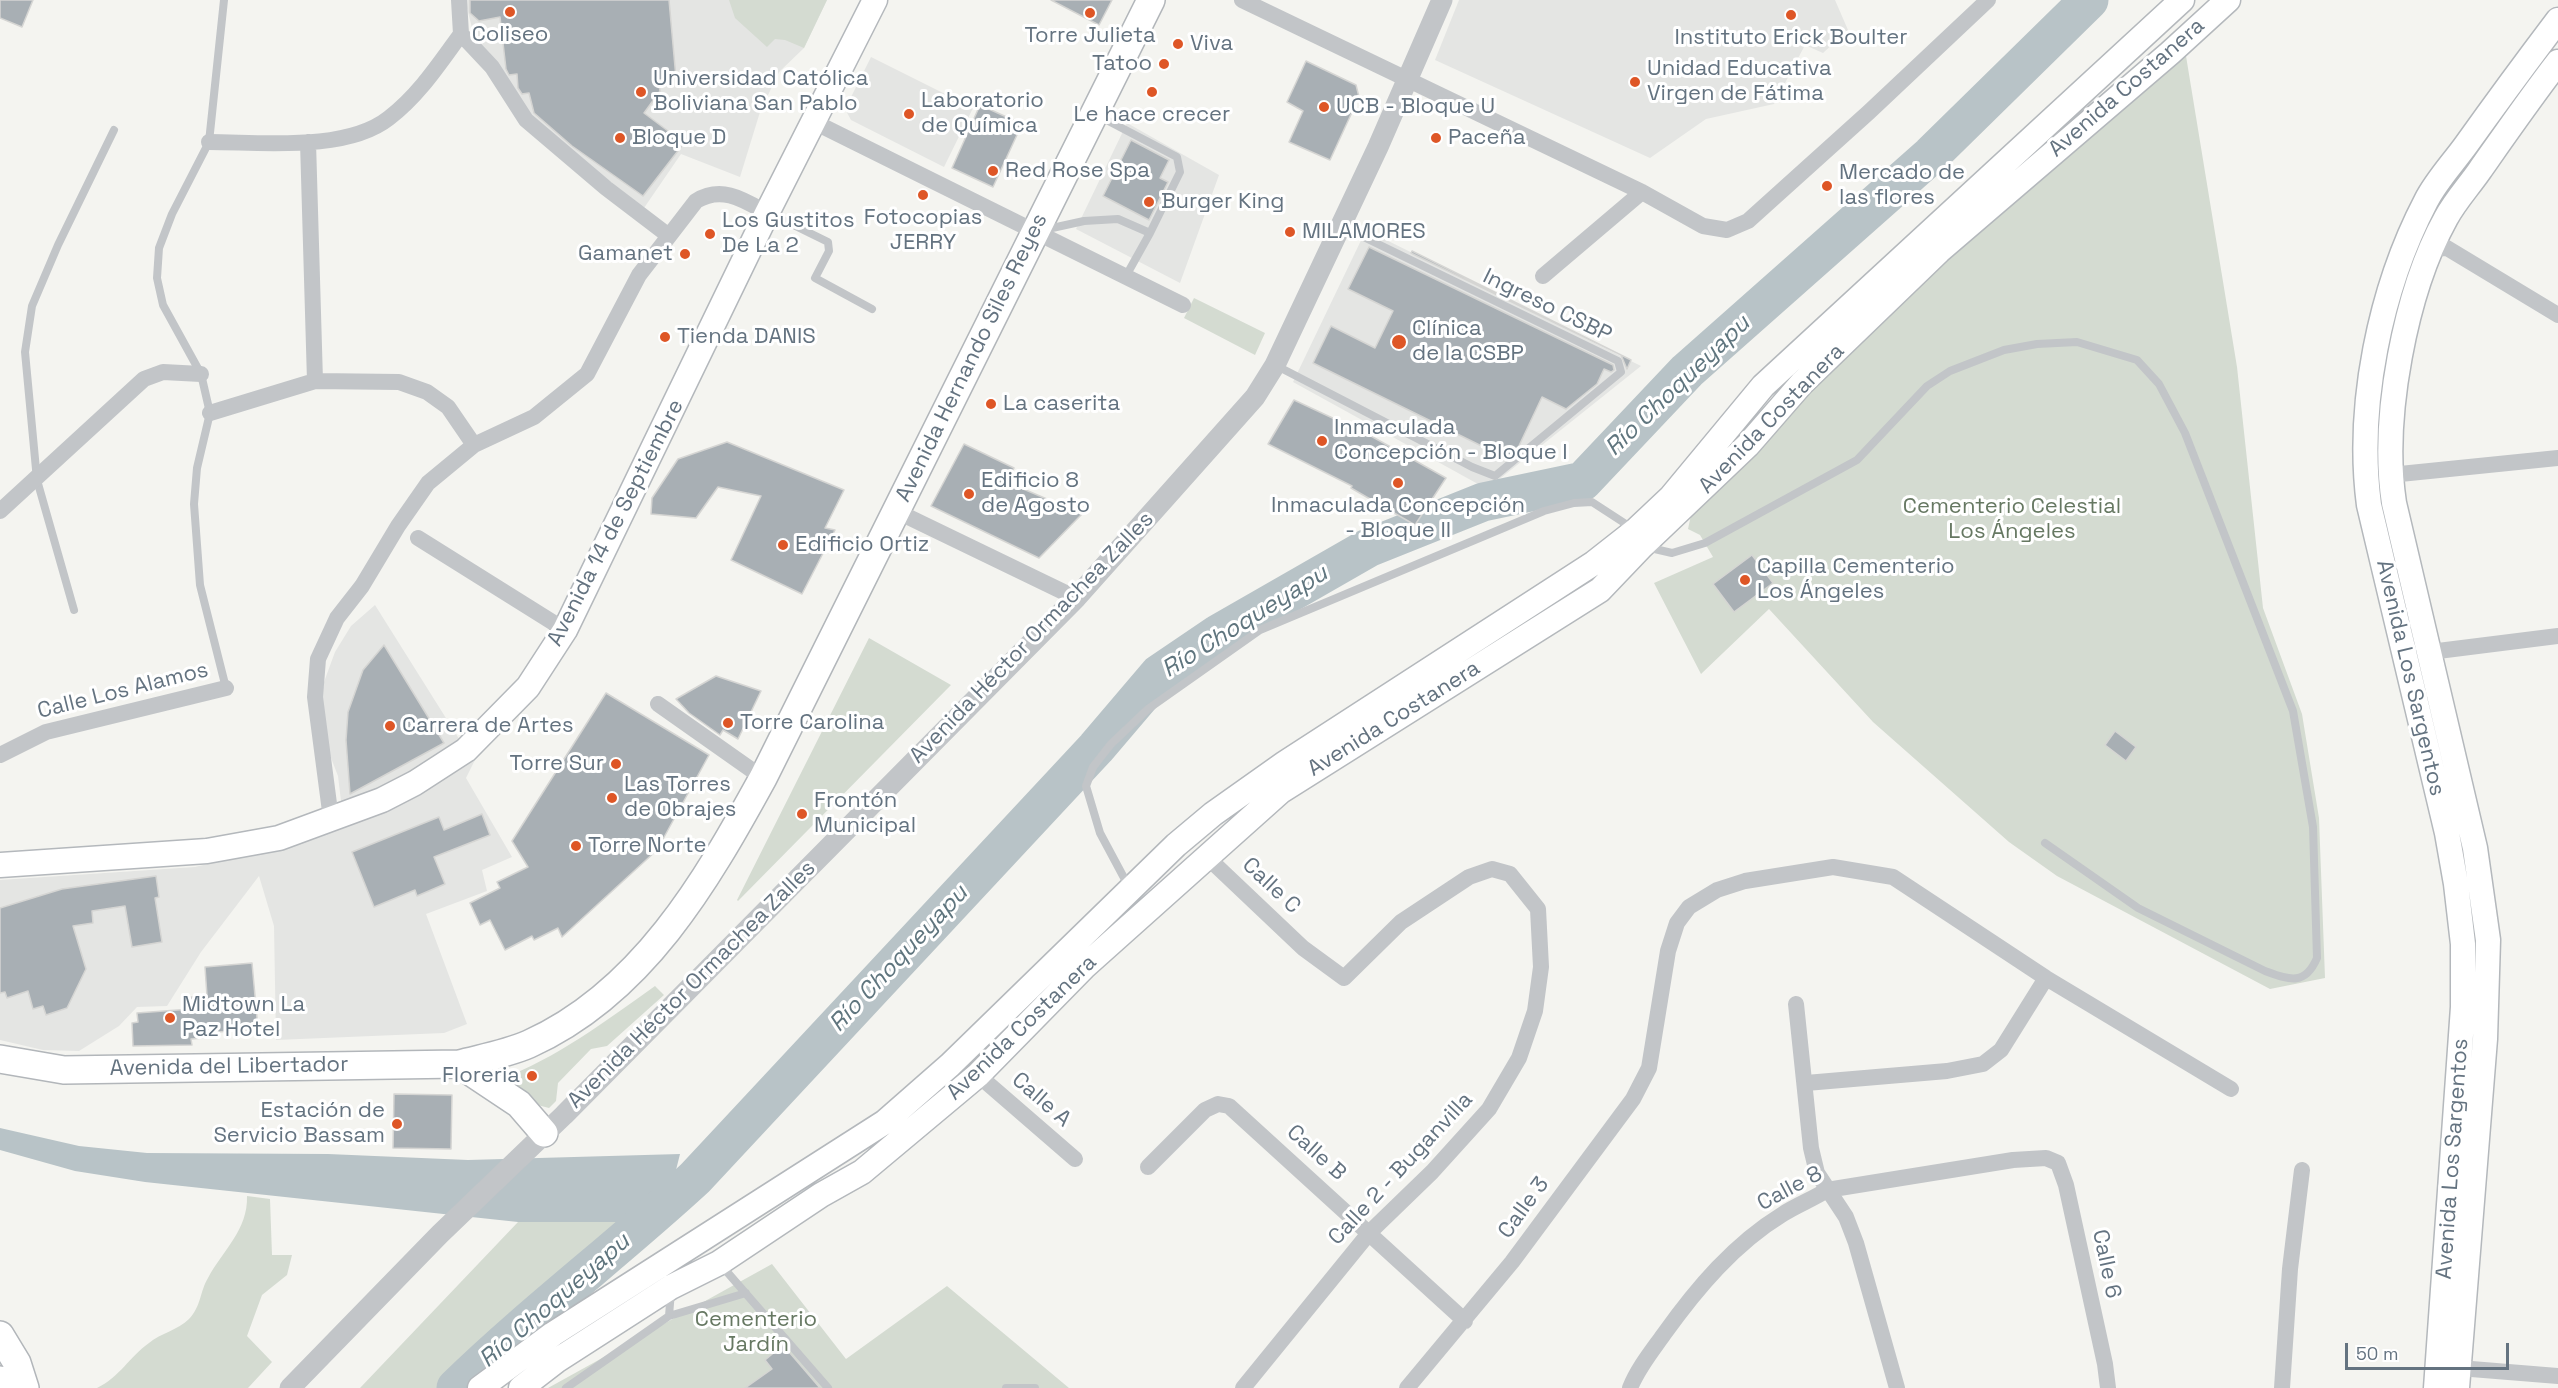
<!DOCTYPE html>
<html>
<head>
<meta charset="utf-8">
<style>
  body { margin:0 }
  #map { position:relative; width:2558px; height:1388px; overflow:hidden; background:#f4f4f0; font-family:"Space Grotesk",sans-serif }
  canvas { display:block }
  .scale { position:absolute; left:2345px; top:1343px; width:164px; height:27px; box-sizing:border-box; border:3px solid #647380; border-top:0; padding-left:8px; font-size:18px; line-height:21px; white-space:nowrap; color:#647380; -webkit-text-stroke:4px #fff; paint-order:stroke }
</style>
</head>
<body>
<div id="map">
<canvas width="2558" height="1388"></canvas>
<div class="scale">50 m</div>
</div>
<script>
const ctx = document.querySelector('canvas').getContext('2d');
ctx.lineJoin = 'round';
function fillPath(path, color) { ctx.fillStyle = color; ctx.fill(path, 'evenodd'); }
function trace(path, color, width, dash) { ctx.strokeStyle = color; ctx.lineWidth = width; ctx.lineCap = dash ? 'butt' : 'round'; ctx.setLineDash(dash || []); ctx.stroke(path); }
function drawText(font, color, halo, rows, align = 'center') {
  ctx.font = font + ' "Space Grotesk",sans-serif'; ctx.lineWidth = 6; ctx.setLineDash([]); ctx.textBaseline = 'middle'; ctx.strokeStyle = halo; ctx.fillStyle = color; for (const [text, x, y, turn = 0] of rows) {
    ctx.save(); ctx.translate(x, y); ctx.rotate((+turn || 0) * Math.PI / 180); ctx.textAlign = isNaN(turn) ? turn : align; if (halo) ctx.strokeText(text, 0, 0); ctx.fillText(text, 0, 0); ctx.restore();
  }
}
fillPath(new Path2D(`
  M465 0H827L804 48 779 72 760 112 740 177 681 154 644 208 533 121 476 44Z
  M1459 0H1835L1848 30 1823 53 1805 45 1774 104 1706 119 1650 158 1435 60Z
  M871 57 973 108 944 167 851 120 845 109Z
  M1127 123 1219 175 1180 283 1076 229Z
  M1366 230 1641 366 1487 489 1293 382Z
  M375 605 466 750 475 760 466 778 512 857 482 870 487 891 426 914 467 1024 444 1033 276 1040 274 926 259 876 201 952 167 1006 137 1007 119 1026 79 1051 43 1050 0 1040V880L195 867 256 852 339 825 341 801 338 776 321 732 320 707 324 682 335 652 351 626Z`), '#e4e5e3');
fillPath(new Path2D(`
  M729 0H827L804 48 785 40 775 39 767 47 735 18Z
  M2186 56 2237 367 2263 608 2302 714 2319 818 2325 978 2270 989 2057 876 2009 842 1873 722 1769 609 1701 674 1654 583 1713 557 1700 535 1688 529 1691 515 1825 367 2088 136Z
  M1194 298 1265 333 1255 355 1184 318Z
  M869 638 951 685 738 901 737 900Z
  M655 986 664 995 607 1046 591 1049 558 1083 556 1101 549 1108 530 1103 500 1079C556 1059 607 1020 655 986Z
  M247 1196 270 1199 272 1255H292L287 1275 262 1295 247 1336 272 1362 248 1388H97C120 1377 129 1357 149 1343 161 1333 178 1330 189 1319 201 1307 200 1291 208 1278 223 1250 248 1230 247 1196Z
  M518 1222H663L481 1364 455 1388H360Z
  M772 1264 846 1359 947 1286 1069 1388H548Z`), '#d4dbd1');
fillPath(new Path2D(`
  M0 1128 79 1146 147 1153 328 1154 468 1160 680 1154 663 1222H518L145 1182 75 1171 0 1150Z`), '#b8c3c7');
trace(new Path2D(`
  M456 1388C532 1314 617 1250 695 1178L1096 748 1159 674 1218 634 1368 548 1483 502 1583 481 1687 371 1931 155 2089 0`), '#b8c3c7', 39);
const building = new Path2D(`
  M0 0H33L22 27 0 18Z
  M470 0H669L676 78 658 80 660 91 644 113 684 143 643 196 572 146 534 113 529 93 522 94 518 88 517 74 509 75 506 69 500 17 479 21 470 13Z
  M1051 0H1112L1099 25Z
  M1306 61 1356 85 1359 97 1330 160 1289 142 1303 111 1287 102Z
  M980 105 1022 124 993 187 952 168Z
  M1131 140 1169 160 1160 178 1168 182 1149 220 1103 196Z
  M1369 247 1613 365 1614 370 1611 372 1604 369 1597 384 1566 409 1542 397 1517 450 1506 458 1313 363 1331 326 1375 348 1393 311 1348 289Z
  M1412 251 1631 360 1627 369 1621 355 1411 253Z
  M1294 400 1371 436 1446 478 1415 525 1351 488 1352 486 1268 444Z
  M727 442 844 490 825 528 835 530 802 594 731 560 761 496 718 487 696 518 651 514 652 498 678 459Z
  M964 444 1014 468 1007 482 1082 514 1039 558 931 506Z
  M1752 555 1773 583 1734 612 1713 584Z
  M384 645 444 743 350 794 346 740 348 712 363 670Z
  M716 676 761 691 738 739 723 730 720 735 689 713 676 699Z
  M606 693 709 755 657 850 562 937 558 928 534 940 532 936 505 950 490 920 480 925 470 903 500 888 497 882 528 867 512 841Z
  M2115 731 2136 747 2126 761 2105 745Z
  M482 814 490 835 434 857 445 884 417 896 415 890 374 907 352 852 439 817 444 830Z
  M156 876 159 897 155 898 162 942 132 947 125 906 92 911 93 923 73 926 86 969 67 1008 46 1015 43 1006 33 1009 28 991 7 998 5 992 0 993V908L62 889Z
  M252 963 258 1029 204 1033V1038L191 1039 192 1045 133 1046 132 1023 138 1022 137 1013 191 1009V997L207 996 205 967Z
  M394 1094 452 1095 451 1149 393 1148Z
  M783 1345 820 1388H745L772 1369 765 1360Z`);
fillPath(building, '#a8afb4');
trace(building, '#d5d5d3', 1.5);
const secondary = new Path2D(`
  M0 865 207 851 279 838 382 800 415 783 466 750 528 687 565 630 767 213 875 0
  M480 1388 553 1334 885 1122 950 1065 1176 845 1213 814 1285 763 1594 563 1636 530 1671 497 1763 386 2182 0
  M521 1388 556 1361 671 1287 719 1263 821 1195 862 1172 978 1075 1084 967 1281 791 1600 590 1642 546 1748 445 1802 383 1939 251 2170 53 2228 0
  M2436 1388 2463 1007V944L2456 884 2447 833 2369 505C2356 406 2380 289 2426 201 2436 181 2453 163 2466 145 2496 103 2527 61 2558 20
  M2457 1388 2485 1039 2488 940 2475 848 2394 503C2381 419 2405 292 2446 218 2455 201 2469 186 2480 170 2506 133 2531 97 2558 62`);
const primary = new Path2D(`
  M0 1059 64 1070 459 1064C482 1058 506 1054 529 1044 642 993 706 882 763 778L1151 0
  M459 1064 519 1104 544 1133
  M0 1335 17 1363 25 1388
  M0 1380 2 1388`);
trace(secondary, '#b4b8bc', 27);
trace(primary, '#b2b6ba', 30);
trace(new Path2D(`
  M224 0 209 142 172 214 159 248 157 278 163 305 201 374 210 413 197 468 194 504 200 585 226 688
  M769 213 828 242 829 251 815 278 872 309
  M1043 230 1084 221 1118 219 1150 233 1180 172 1177 157 1097 115
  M1126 276 1150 233
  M1275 365 1472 467 1495 476 1621 372 1618 361 1341 226
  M1646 547 1672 553 1705 543 1857 460 1927 386 1950 371 2004 350 2037 344 2077 342 2137 360 2159 384 2185 433 2293 711 2313 827 2317 958C2305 986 2290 980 2265 971L2138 908 2045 843
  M74 610 37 480 25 352 32 306 58 245 114 130
  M1130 889 1100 833 1086 786 1093 767 1111 744 1148 709 1260 630 1544 511 1574 503 1592 502 1632 528
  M721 1265 828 1388
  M669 1316 746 1293
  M566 1388 669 1316 671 1291
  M1006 1388H1035`), '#c2c5c8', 8);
trace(new Path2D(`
  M459 0 461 34
  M1242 0 1642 192 1703 226 1727 230 1748 221 1869 112 1988 0
  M461 34 492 67 526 120 606 188 669 236
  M814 122 1183 305
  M209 142C261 142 346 152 389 118 419 95 439 64 461 34
  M308 142 315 381
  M2430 249 2447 248 2558 315
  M1543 276 1642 192
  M210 413 315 381 399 382 427 392 448 407 474 445
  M2390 475 2558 458
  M0 511 144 379 163 372 201 374
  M896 511 1076 598
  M418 538 565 630
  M2430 652 2558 636
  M658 704 763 778
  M0 755 46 732 226 688
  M331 819 315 697 318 659 337 618 362 586 398 526 428 483 474 445 534 417 587 374 639 275 696 201C722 185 744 200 767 213
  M1207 857 1303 948 1344 978 1401 922 1469 877 1492 869 1510 874 1538 909 1541 967 1535 1011 1519 1058 1489 1109 1432 1172 1370 1232 1243 1388
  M1796 1004 1811 1148 1817 1173 1846 1217 1856 1243 1897 1388
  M978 1075 1075 1159
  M1806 1083 1947 1071 1983 1064 2001 1050 2046 978
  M1148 1167 1205 1110 1218 1104 1229 1106 1465 1321
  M2459 1368 2558 1376
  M1407 1388 1512 1262 1633 1099 1649 1068 1668 951 1677 923 1689 907 1717 890 1745 881 1833 867 1893 877 2046 978 2231 1089
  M1630 1388C1638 1368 1652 1351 1664 1334 1697 1288 1734 1244 1783 1214 1797 1205 1813 1199 1827 1190L2013 1160 2046 1158 2058 1163 2066 1185 2105 1364 2108 1388
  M2282 1388 2290 1269 2302 1170`), '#c2c5c8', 16);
trace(new Path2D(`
  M290 1388 440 1234 564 1115 1076 598 1255 397 1275 365 1378 147 1442 0`), '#c2c5c8', 21);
trace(secondary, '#fff', 24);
trace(primary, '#fff', 27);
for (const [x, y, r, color] of [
  [510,12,6,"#de5626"],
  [1090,13,6,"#de5626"],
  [1791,15,6,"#de5626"],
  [1178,44,6,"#de5626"],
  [1164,64,6,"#de5626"],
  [1635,82,6,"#de5626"],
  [641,92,6,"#de5626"],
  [1152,92,6,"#de5626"],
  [1324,107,6,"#de5626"],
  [909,114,6,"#de5626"],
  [620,138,6,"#de5626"],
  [1436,138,6,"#de5626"],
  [993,171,6,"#de5626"],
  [1827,186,6,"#de5626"],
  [923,195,6,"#de5626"],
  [1149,202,6,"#de5626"],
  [1290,232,6,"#de5626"],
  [710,234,6,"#de5626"],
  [685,254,6,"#de5626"],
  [665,337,6,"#de5626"],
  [1399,342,8,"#de5626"],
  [991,404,6,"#de5626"],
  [1322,441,6,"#de5626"],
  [1398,483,6,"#de5626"],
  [969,494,6,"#de5626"],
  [783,545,6,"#de5626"],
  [1745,580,6,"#de5626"],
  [728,723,6,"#de5626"],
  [390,726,6,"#de5626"],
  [616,764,6,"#de5626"],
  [612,798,6,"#de5626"],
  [802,814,6,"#de5626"],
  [576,846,6,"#de5626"],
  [170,1018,6,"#de5626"],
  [532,1076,6,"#de5626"],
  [397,1124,6,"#de5626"]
]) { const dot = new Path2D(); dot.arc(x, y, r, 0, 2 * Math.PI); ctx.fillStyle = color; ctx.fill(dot); trace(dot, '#fff', 2); }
drawText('22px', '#647380', '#fff', [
  ["Coliseo",510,35,"center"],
  ["Torre Julieta",1090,36,"center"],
  ["Instituto Erick Boulter",1791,38,"center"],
  ["Viva",1190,44],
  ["Tatoo",1152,64,"right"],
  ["Unidad Educativa",1647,69],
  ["Virgen de Fátima",1647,94],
  ["Universidad Católica",653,79],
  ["Boliviana San Pablo",653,104],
  ["Laboratorio",921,101],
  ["de Química",921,126],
  ["UCB - Bloque U",1336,107],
  ["Le hace crecer",1152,115,"center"],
  ["Bloque D",632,138],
  ["Paceña",1448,138],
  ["Red Rose Spa",1005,171],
  ["Mercado de",1839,173],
  ["las flores",1839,198],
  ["Burger King",1161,202],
  ["Fotocopias",923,218,"center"],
  ["JERRY",923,243,"center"],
  ["Los Gustitos",722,221],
  ["De La 2",722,246],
  ["MILAMORES",1302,232],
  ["Gamanet",673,254,"right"],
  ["Clínica",1412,329],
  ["de la CSBP",1412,354],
  ["Tienda DANIS",677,337],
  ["La caserita",1003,404],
  ["Inmaculada",1334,428],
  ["Concepción - Bloque I",1334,453],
  ["Edificio 8",981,481],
  ["de Agosto",981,506],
  ["Inmaculada Concepción",1398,506,"center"],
  ["- Bloque II",1398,531,"center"],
  ["Edificio Ortiz",795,545],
  ["Capilla Cementerio",1757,567],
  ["Los Ángeles",1757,592],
  ["Torre Carolina",740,723],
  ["Carrera de Artes",402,726],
  ["Torre Sur",604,764,"right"],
  ["Las Torres",624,785],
  ["de Obrajes",624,810],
  ["Frontón",814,801],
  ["Municipal",814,826],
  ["Torre Norte",588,846],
  ["Midtown La",182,1005],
  ["Paz Hotel",182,1030],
  ["Floreria",520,1076,"right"],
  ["Estación de",385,1111,"right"],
  ["Servicio Bassam",385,1136,"right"]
], 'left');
drawText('22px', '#647380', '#fff', [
  ["Avenida Costanera",2127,88,-41],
  ["Ingreso CSBP",1547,306,26],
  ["Avenida Hernando Siles Reyes",972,358,-64],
  ["Avenida Costanera",1772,419,-46],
  ["Avenida 14 de Septiembre",616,523,-63],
  ["Avenida Héctor Ormachea Zalles",1032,638,-46],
  ["Avenida Los Sargentos",2410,678,77],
  ["Calle Los Alamos",123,691,-14],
  ["Avenida Costanera",1394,719,-32],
  ["Calle C",1271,886,43],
  ["Avenida Héctor Ormachea Zalles",692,985,-45],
  ["Avenida Costanera",1022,1028,-44],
  ["Avenida del Libertador",229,1067,-1],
  ["Calle A",1041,1100,41],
  ["Calle B",1316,1153,42],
  ["Avenida Los Sargentos",2453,1159,-86],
  ["Calle 2 - Buganvilla",1401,1169,-47],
  ["Calle 8",1790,1189,-28],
  ["Calle 3",1524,1208,-54],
  ["Calle 6",2106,1264,78]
]);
drawText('22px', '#667862', '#fff', [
  ["Cementerio Celestial",2012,507],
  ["Los Ángeles",2012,532],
  ["Cementerio",756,1320],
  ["Jardín",756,1345]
]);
drawText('italic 24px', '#5f757e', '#fff', [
  ["Río Choqueyapu",1678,386,-44],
  ["Río Choqueyapu",1245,622,-32],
  ["Río Choqueyapu",899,959,-47],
  ["Río Choqueyapu",555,1301,-41]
]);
</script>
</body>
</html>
